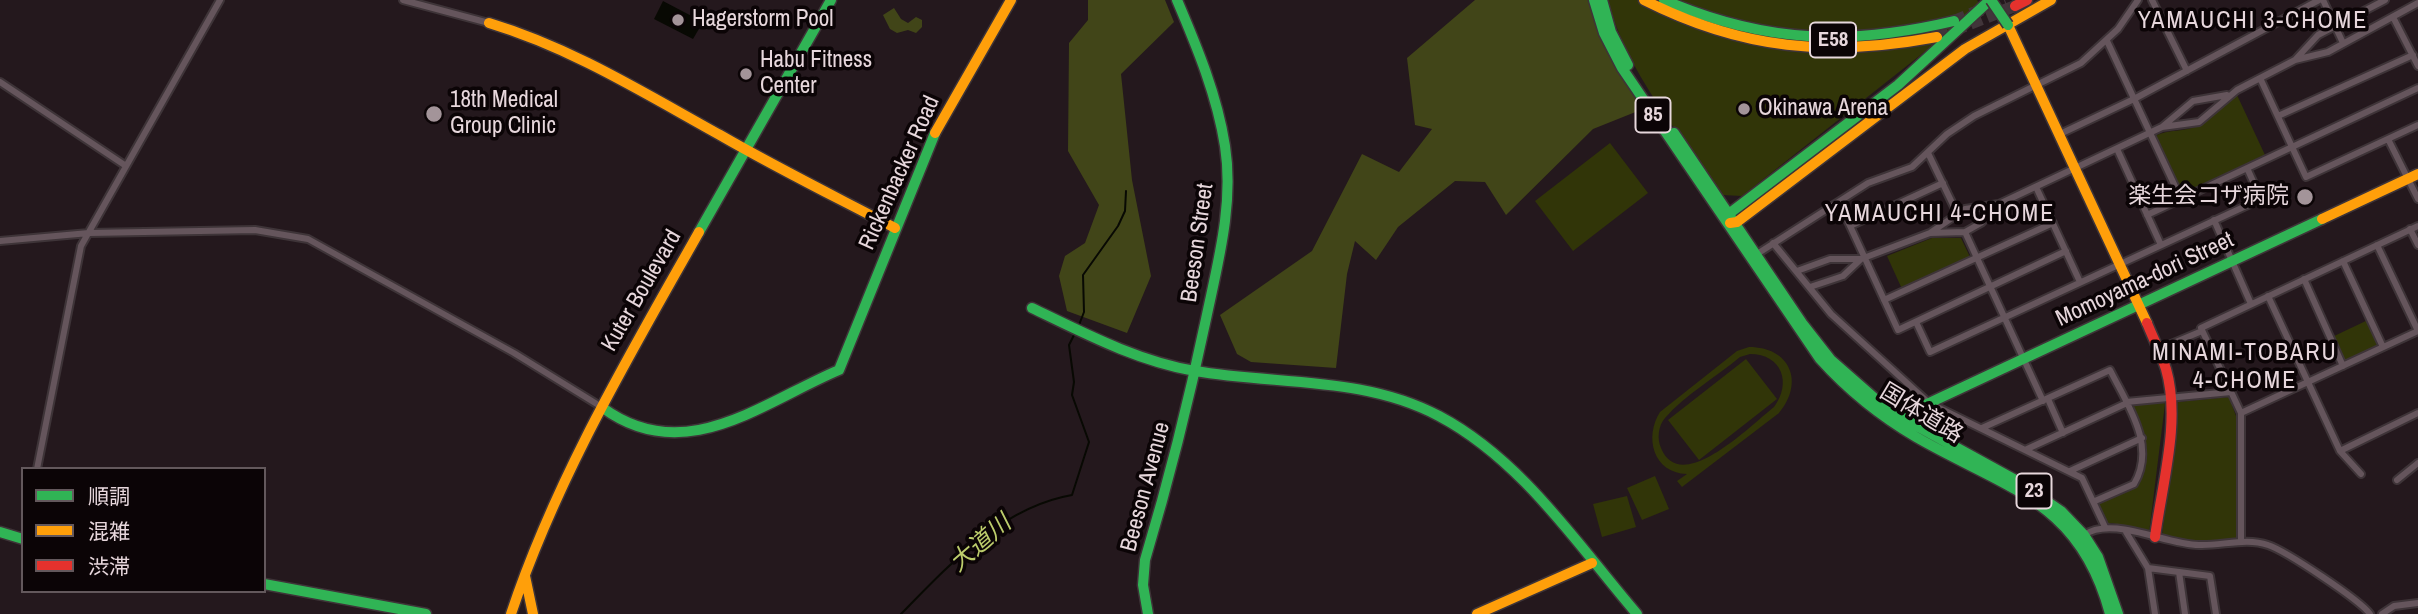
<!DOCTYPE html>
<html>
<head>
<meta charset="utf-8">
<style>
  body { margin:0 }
  #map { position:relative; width:2418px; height:614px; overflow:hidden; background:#24181d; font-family:"Archivo Narrow","Noto Sans JP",sans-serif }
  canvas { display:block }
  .legend { position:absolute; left:21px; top:467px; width:245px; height:126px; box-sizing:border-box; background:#0b0406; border:2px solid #63585c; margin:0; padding:9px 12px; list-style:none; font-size:21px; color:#e7d7dc }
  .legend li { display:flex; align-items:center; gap:14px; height:35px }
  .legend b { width:35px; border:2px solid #63585c }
</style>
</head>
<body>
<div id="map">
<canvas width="2418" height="614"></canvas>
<ul class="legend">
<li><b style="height:9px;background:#30b455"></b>順調</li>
<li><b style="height:9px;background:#ff9f0a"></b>混雑</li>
<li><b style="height:9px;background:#e5322d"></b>渋滞</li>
</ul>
</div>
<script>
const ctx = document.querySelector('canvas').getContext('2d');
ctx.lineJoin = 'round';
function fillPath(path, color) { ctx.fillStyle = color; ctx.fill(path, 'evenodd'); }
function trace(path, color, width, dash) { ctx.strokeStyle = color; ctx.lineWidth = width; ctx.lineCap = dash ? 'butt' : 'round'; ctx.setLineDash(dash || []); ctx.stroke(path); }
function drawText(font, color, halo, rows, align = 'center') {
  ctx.font = font + ' "Archivo Narrow","Noto Sans JP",sans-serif'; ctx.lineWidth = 7; ctx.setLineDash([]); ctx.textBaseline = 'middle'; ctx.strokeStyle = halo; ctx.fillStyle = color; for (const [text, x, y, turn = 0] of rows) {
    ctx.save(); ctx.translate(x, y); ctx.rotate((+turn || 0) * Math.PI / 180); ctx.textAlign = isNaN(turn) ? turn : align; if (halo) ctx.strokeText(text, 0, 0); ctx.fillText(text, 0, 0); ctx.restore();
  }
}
fillPath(new Path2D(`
  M1608 0H1977L1979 3 1932 46 1742 196 1722 195C1681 135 1626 72 1608 0Z
  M2237 95 2265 155 2183 193 2155 136C2169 129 2184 132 2198 126 2215 118 2222 103 2237 95Z
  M1610 143 1648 193 1573 251 1535 201Z
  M1932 238H1961L1970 257 1902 289 1887 256Z
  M2370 319 2383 347 2343 366 2330 338Z
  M1749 347C1790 347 1805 382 1779 413L1682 487 1677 481 1687 474C1653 473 1644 437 1660 412L1737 351ZM1750 354C1782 354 1792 383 1774 407 1752 424 1681 497 1661 448 1657 439 1658 426 1665 418 1685 395 1716 377 1740 357Z
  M1746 359 1777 399 1699 460 1668 420Z
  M2229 397 2236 416 2237 539 2191 542 2162 536 2177 402Z
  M2163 402 2165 404 2149 533 2112 523 2106 525 2098 504 2131 490 2139 480 2145 437 2129 404Z
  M1655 476 1669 509 1642 520 1627 488Z
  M1627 496 1636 527 1602 537 1593 504Z`), '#313508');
fillPath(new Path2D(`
  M1088 0H1165L1174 22 1121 74 1132 180 1151 276 1127 333 1067 311 1059 276 1065 256 1085 243 1099 205 1068 151 1069 43 1088 20Z
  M1475 0H1590C1597 40 1622 75 1643 109L1593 129 1506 215 1485 182 1455 181 1398 227 1376 260 1355 241 1347 274 1336 368 1251 362 1237 354 1220 315 1312 251 1362 154 1399 172 1432 129 1415 125 1407 58Z
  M894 8 901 19 908 23 916 17 922 20V27L916 33 908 30 897 33 890 29 883 15Z`), '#414518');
fillPath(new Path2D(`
  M663 1 703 22 693 39 654 19Z`), '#080903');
trace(new Path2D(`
  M1079 325 1084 312 1083 275 1118 226 1125 211 1126 191
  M901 614C949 565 1002 507 1072 495L1089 442 1072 395 1074 382 1069 345 1075 333`), '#080903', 2);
trace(new Path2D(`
  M1954 21 2005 0
  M1937 37 2015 6`), '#41353a', 12, [12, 6]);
const street = new Path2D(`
  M403 0 489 23
  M2152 0 2187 71
  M2323 0 2343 43
  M2393 17 2418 66
  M2107 41 2181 199
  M2295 60 2318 35 2385 0
  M2260 78 2306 177 2418 125
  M0 82 126 166
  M2278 116 2413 55
  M2162 127 2199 122 2237 90 2295 60 2328 52 2418 3
  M2060 134 2134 99 2319 0
  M2388 139 2418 199
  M2117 149 2161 245
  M1928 153 1957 213
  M2036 187 2080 282
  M1839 202 1898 330 2066 251
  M2147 215 2418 88
  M2214 220 2251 304
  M1850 226 1943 183
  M2410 229 2418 245
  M1965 232 2043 401
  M1930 233 1965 209 1999 204
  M0 241 89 233 255 230 308 239 514 353 600 406
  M1773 243 1831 314 1929 403 2082 478 2105 527
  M2377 245 2418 331
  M1757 254 1868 183 1912 167 1947 134 1974 116 2081 63 2118 29 2138 0
  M2343 261 2383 347
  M1797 271 1830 259H1861
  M2304 279 2343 366
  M1810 287 1843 276 1861 259 1930 233 1965 232 1981 223 1999 204 2162 127 2193 101 2227 95
  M2268 296 2340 451 2361 474
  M1884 300 2053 223
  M1916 322 1930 352 2261 199 2247 168
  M2159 349 2202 331
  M2048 399 2063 433
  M2126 402 2231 392
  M2241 413 2418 331
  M1982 428 2110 370C2127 404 2157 446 2134 484L2095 501
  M2025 450 2127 403
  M2340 451 2418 413
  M37 469 81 246 220 0
  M2070 471 2142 438
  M2397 480 2418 463
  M2126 532 2148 568 2155 614
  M2084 535C2112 515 2166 545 2199 545 2222 546 2246 537 2268 545 2286 551 2360 600 2370 614
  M2241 542V413L2201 328 2418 226
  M2148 568 2210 576 2216 614
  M2179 572 2185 614
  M2382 614 2394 606 2418 603`);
const fast = new Path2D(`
  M1594 0 1604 33 1622 68 1820 359C1848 390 1880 416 1916 437 2006 489 2080 500 2110 614
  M1602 0 1611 32 1628 65
  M1664 0C1764 43 1849 46 1954 21
  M1674 133 1802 323 1831 360 1888 410 2019 482 2061 511 2084 535 2098 557 2118 614
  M1727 220 1730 213 1898 85 1990 0
  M699 232 831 0
  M1032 308C1084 333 1137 361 1195 371 1277 385 1364 376 1439 416 1522 460 1577 544 1637 614
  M603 408C685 468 763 402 839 370L935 133
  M1895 419 2322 219
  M0 532 23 539
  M264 584 426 614
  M1148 614 1143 585 1145 560C1169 480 1189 400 1206 319 1218 262 1234 204 1225 146 1217 95 1197 47 1177 0`);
const slow = new Path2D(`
  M1644 0C1743 50 1829 57 1937 37
  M489 23C572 48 644 93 720 135 777 168 836 197 895 228
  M2008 25 2147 323
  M935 133 1011 0
  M2322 219 2418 174
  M1730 223 1737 222 1965 49 2051 0
  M525 576 533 614
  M511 614C556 479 629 356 699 232
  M1477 614 1592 563`);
const jam = new Path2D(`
  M2015 6 2027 0
  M2147 323C2153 338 2161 354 2166 369 2181 421 2162 484 2155 537`);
trace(street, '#3e3438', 10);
trace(fast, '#3e3438', 13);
trace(slow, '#3e3438', 13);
trace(jam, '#3e3438', 13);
trace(street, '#65555c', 6);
trace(fast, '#30b455', 10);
trace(slow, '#ff9f0a', 10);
trace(jam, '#e5322d', 10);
const fastBridge = new Path2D(`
  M1991 0 2008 25`);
trace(fastBridge, '#3e3438', 13, []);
trace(fastBridge, '#30b455', 10);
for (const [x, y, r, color] of [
  [678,20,7,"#a39499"],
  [746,74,7,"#a39499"],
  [1744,109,7,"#a39499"],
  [434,114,9,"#a39499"],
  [2305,197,9,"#a39499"]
]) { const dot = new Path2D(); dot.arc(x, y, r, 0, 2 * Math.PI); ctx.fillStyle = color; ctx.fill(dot); trace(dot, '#0b0406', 2.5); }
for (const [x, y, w] of [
  [1833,40,46],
  [1653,115,35],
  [2034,491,35]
]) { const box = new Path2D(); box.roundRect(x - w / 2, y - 17.5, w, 35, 5); ctx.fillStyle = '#0b0406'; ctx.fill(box); trace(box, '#e7d7dc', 2); }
drawText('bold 21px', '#e7d7dc', null, [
  ["E58",1833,40],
  ["85",1653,115],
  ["23",2034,491]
]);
drawText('23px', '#e7d7dc', '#0b0406', [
  ["Hagerstorm Pool",692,20],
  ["Habu Fitness",760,61],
  ["Center",760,87],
  ["18th Medical",450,101],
  ["Group Clinic",450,127],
  ["Okinawa Arena",1758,109],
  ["楽生会コザ病院",2289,197,"right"]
], 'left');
drawText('23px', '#e7d7dc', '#0b0406', [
  ["Rickenbacker Road",900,173,-66],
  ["Beeson Street",1198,243,-82],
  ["Momoyama-dori Street",2145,280,-25],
  ["Kuter Boulevard",642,291,-60],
  ["国体道路",1921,414,31],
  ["Beeson Avenue",1146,487,-75]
]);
ctx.letterSpacing = '2px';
drawText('24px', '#e7d7dc', '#0b0406', [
  ["YAMAUCHI 3-CHOME",2253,22],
  ["YAMAUCHI 4-CHOME",1940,215],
  ["MINAMI-TOBARU",2245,354],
  ["4-CHOME",2245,382]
]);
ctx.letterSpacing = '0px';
drawText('italic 24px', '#bdcd6c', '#0b0406', [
  ["大道川",981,544,-41]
]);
</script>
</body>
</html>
